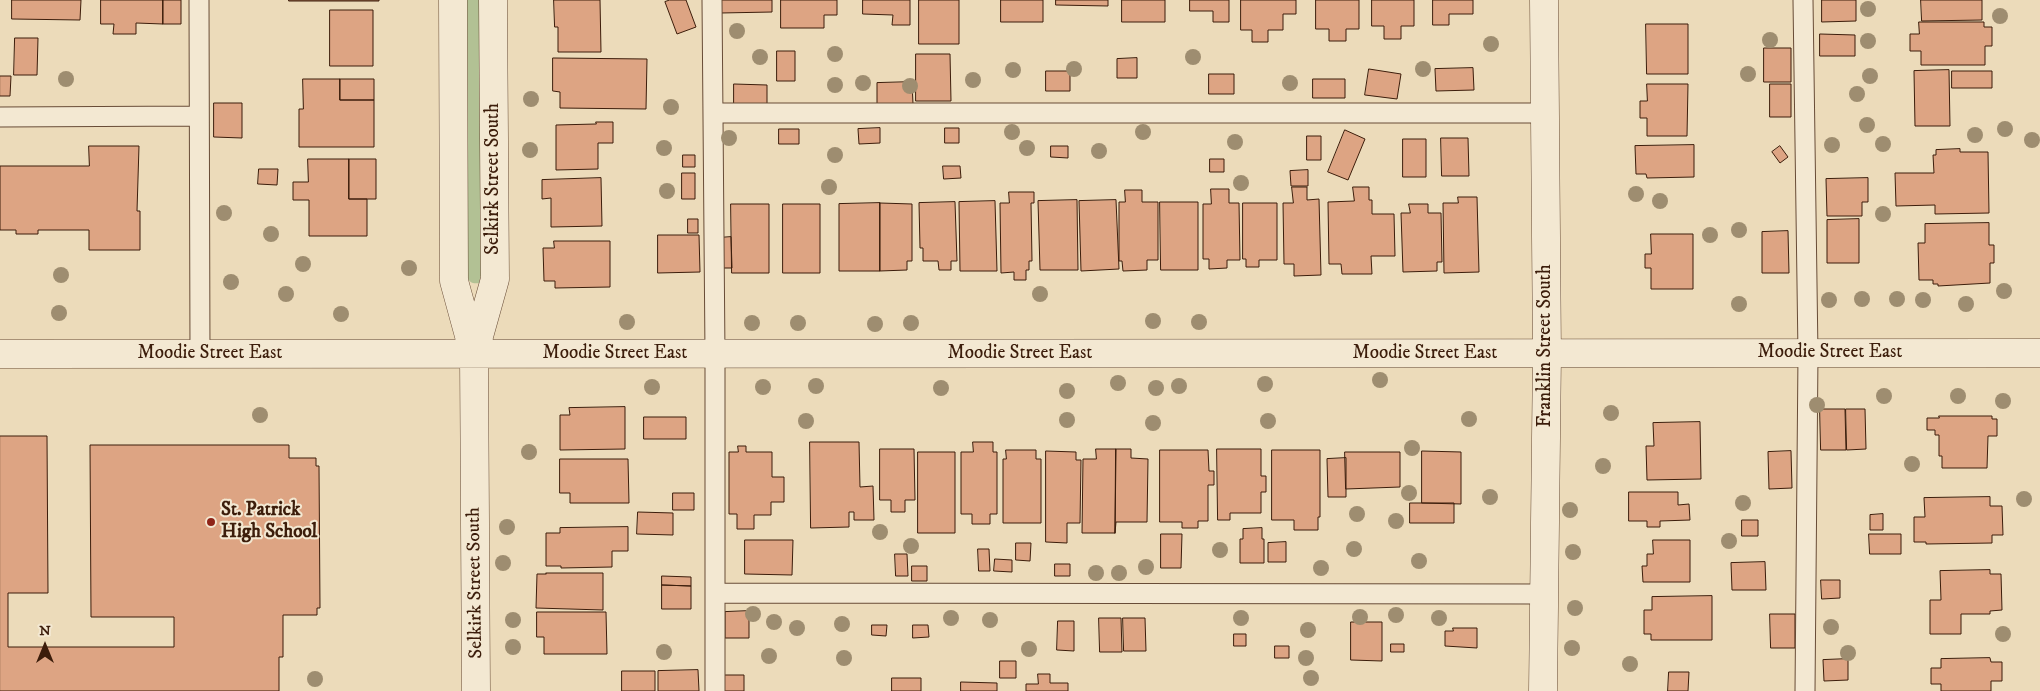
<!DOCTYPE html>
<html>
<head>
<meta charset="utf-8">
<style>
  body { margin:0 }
  #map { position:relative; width:2040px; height:691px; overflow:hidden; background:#ecdbba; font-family:"IM FELL DW Pica",serif }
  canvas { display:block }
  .north { position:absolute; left:20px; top:621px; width:50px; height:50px; -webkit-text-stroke:4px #f3e8d2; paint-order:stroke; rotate:0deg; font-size:14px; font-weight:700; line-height:20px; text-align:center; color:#3c1d0b }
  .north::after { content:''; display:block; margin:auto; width:18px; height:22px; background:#3c1d0b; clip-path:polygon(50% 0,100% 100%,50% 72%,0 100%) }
</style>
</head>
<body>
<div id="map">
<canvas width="2040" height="691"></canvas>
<div class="north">N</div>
</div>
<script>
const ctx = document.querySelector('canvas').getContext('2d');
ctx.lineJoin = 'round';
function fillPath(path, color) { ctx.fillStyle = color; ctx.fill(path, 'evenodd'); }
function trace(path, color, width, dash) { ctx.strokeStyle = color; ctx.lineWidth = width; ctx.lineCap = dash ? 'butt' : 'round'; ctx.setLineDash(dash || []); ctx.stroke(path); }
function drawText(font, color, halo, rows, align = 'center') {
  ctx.font = font + ' "IM FELL DW Pica",serif'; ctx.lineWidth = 4; ctx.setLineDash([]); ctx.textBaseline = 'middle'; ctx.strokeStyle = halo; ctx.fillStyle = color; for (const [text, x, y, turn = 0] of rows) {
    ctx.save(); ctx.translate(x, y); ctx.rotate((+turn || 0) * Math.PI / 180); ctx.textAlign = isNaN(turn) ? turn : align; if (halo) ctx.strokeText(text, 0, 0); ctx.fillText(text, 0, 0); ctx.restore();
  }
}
fillPath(new Path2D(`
  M466 0H479L481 275 479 283C473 284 471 283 467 278Z`), '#b2c194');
const building = new Path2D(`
  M12 0H81L80 20 12 19Z
  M101 0H163V24L136 23V34H113L114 24H101Z
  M163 0H181V24H163Z
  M289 0H379V1H289Z
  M554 0H600L601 52H558V27H555Z
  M670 0H686L696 27 677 34 665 2Z
  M721 0H772V12L721 13Z
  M781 0H837V15H824V28H781Z
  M863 0H910V25H892L893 15 863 14Z
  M919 0H959V44H919Z
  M1001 0H1043V22H1001Z
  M1056 0H1108V6L1056 5Z
  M1122 0H1165V22H1122Z
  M1190 0H1229V22H1213V11H1190Z
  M1241 0H1296V14H1283V30H1268V42H1252V30H1241Z
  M1316 0H1359V29H1346V41H1329V29H1316Z
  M1372 0H1414V26H1401V39H1384V26H1372Z
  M1433 0H1473V14H1449V25H1433Z
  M1822 0H1856V21L1822 22Z
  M1921 0H1982V20L1922 21Z
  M330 10H373V66H330Z
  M1919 22H1984V27H1992V46H1985V65H1921V51H1910V34H1919Z
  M1646 24H1688V74H1647Z
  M1820 34 1855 35V56H1820Z
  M15 38H38L37 75H14Z
  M1764 48H1791V82H1764Z
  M777 51H795V81H777Z
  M916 54H950L951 101H916Z
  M553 58 647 59 646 109 560 108V92L553 91Z
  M1137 58V78H1117V59Z
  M1473 68 1474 90 1436 91 1435 69Z
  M1369 69 1401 74 1397 99 1365 95Z
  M1949 70 1950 126H1915L1914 71Z
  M1046 71H1070V91H1046Z
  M1952 71H1992V88H1952Z
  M1209 74H1234V94H1209Z
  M0 76H11L10 96H0Z
  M303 79H340V100H374V147H299V109H303Z
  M340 79H374V100H340Z
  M1313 79H1345V98H1313Z
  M912 82 913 104 877 105V83Z
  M734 84 767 85V105H734Z
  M1647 84H1688L1687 136H1647V118H1640V101H1647Z
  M1770 84H1791V117H1770Z
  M214 103H242V138L214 137Z
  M596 122H613V143H598V169L556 170V125L596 124Z
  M880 128V143L859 144 858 129Z
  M945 128H959V143H945Z
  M779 129H799V144H779Z
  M1345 130 1365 139 1348 180 1328 172Z
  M1307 136H1321V160H1307Z
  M1441 138H1468L1469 176H1442Z
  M1403 139H1426V177H1403Z
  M1694 145V177L1647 178 1646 174H1636L1635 146Z
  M89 146H139L137 211H140V250H89V230H38V234H16V230H0V166H89Z
  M1051 146H1068V158L1051 157Z
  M1780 146 1788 157 1780 163 1772 152Z
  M1960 149V152H1988L1989 213 1935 214V205L1896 206 1895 173H1934L1933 155H1936V150Z
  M683 155H695V167H683Z
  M308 159H349V199H367V236H309V200H293V182H308Z
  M349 159H376V199H349Z
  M1210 159H1224V172H1210Z
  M943 166H960L961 178 944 179Z
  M259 169H278L277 185 258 184Z
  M1308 170V186H1291L1290 171Z
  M682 173H695V199H682Z
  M601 178 602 226 551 227V198L542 199V180Z
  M1868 178V202H1862V216H1827L1826 179Z
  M1292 187H1307V200L1319 199 1321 275 1294 276V264H1284L1283 203H1293Z
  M1353 187H1369V200H1372V214H1394L1395 256H1371L1372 274H1342L1341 264H1329L1328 202 1354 201Z
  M1211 189H1229V203H1239L1240 260H1227V268L1209 269V259H1203V204H1211Z
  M1125 190H1142V202H1158V260H1147V270L1123 271 1122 261H1119V202H1125Z
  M1009 192H1034V203H1031L1032 261H1029V270H1026V280H1014V272L1001 273 1000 203H1009Z
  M1458 197H1477L1479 272 1444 273 1443 203H1458Z
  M1077 200 1078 270H1040L1038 201Z
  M1116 200 1119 269 1081 271 1079 201Z
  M995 201 997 271H960L959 202Z
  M955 202 957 261H951V270H939L938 261H923V248H920L919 203Z
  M1160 202H1198V270H1161Z
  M880 203V271H839V204Z
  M880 203 912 204V261H907V270L880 271Z
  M1243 203H1277V260H1259V267H1246V259H1243Z
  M731 204H769V273H732Z
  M783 204H820V273H783Z
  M1409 204H1428V213H1441L1442 262H1437V271L1403 272 1401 213H1410Z
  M688 219H698V233H688Z
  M1859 219V263H1827V220Z
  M1989 223V245H1994V263H1990V283L1938 286V284H1933V280H1919L1918 243H1925V224Z
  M1788 231 1789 273H1762V232Z
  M1651 234H1693V289H1651V268H1645V254H1651Z
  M658 235H699L700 272 658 273Z
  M731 237 732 268H718V238Z
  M554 241H610V287L555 288V281H544L543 248H554Z
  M625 407V449L560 450V415H570L569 408Z
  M1820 409H1845L1846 450H1821Z
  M1846 409H1865L1866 449 1847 450Z
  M1939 416H1992V419H1997V436H1988L1987 468H1942V456H1939V435H1935V430H1927V418H1939Z
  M644 417H686V439H644Z
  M1700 422 1701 479 1647 480 1646 446H1654L1653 423Z
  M0 436H47L48 593H8V647H174V617H91L90 445H289V458H316V466H319L320 608H317V615H283V657H279V691H0Z
  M810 442H859L860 487 873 486 874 520H854V512H849V527L811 528Z
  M973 442H993V452H997V514H990V524H972V514H961V452H973Z
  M738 446H746V452H772V477H784V502H771V515H754V529H737V514H729V452H738Z
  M880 449H914L915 500H905V512H891V500H880Z
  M1096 449H1116L1115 533H1082L1083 459H1096Z
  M1116 449H1131V458L1148 459 1147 522H1116L1115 533Z
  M1217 449H1261V476H1266V492H1261V513H1230V520H1218Z
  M1006 450H1036V459H1041V523H1003V459H1006Z
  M1160 450H1208L1209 471H1214V485H1208V521H1198V528H1182V522H1160Z
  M1272 450H1320V517H1318V530H1294V520H1272Z
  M1046 451 1076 452V460H1081L1080 523H1067V543L1046 542Z
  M1422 451 1461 452V504L1422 503Z
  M1791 451 1792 488 1769 489 1768 452Z
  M918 452H955V533H918Z
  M1345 452H1400V487L1346 489Z
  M1346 458V497H1328L1327 459Z
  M560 459H628L629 503H570V493H560Z
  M1629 492H1678V505L1689 504 1690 520 1660 521V527H1647V521H1629Z
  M673 493H694V510H673Z
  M1990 497V506H2002L2003 535H1992V543L1926 544V542H1914V517H1925L1924 498Z
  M1410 503H1454V523H1410Z
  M638 512 673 513V535L637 534Z
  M1883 514V530H1870V515Z
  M1742 520H1758V536H1742Z
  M628 527V551H612V567L561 568V566H546V533H560V528Z
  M1262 528V539H1264V563H1240V539H1243V529Z
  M1161 534H1182L1181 568H1161Z
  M1869 534H1901V554H1870Z
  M745 540H793L792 575 745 574Z
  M1653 540H1690V582H1643L1642 566H1647V554H1653Z
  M1286 542V562H1268V543Z
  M1016 543H1031L1030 561 1016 560Z
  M978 549H989L990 571H979Z
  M895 554H907L908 576H896Z
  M995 559 1012 560V572L994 571Z
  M1765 562 1766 590H1732L1731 563Z
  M1055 564H1070V576H1055Z
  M912 566H927V581H912Z
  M1990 570V574H2001L2002 610 1990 611V614H1961V634H1930V600H1941L1940 571Z
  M546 573H603V610L536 608 537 574H546Z
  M662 576 691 577V586L662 585Z
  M1821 580H1840V598L1822 599Z
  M662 585 691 586V609H662Z
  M1712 596V640H1651V634H1644V610H1652V597Z
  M749 611V638H725V612Z
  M537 612H606L607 654H544V637H537Z
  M1770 614H1795V648H1771Z
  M1099 618H1121L1122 652H1100Z
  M1123 618H1145L1146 651H1124Z
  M1058 621H1074V651L1057 650Z
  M1351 622H1382V661L1351 660Z
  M872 625H887L886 636 872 635Z
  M913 625H928L929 637 913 638Z
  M1453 628H1477V648L1445 646V631H1453Z
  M1234 634H1246V646H1234Z
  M1391 644H1404V652H1391Z
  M1275 646H1289V658H1275Z
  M1990 658 1991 662H2002V681H1991V691H1941V684H1931V668H1941V659Z
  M1848 659V680L1824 681 1823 660Z
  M1000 661H1016V678H1000Z
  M698 670 699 691H658V671Z
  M622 671H655V691H622Z
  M1669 672H1689L1688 691H1668Z
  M1038 674H1050V683H1068V691H1026V684H1038Z
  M721 675H744V691H721Z
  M892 678H921V691H892Z
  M961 682 997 683V691H961Z`);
fillPath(building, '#dda483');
trace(building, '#3c1d0b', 1);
const service = new Path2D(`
  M199 0 200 354
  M712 0 715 354V691
  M1803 0 1808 354 1805 691
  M713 113H1545
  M0 117 199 116
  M715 593 1544 594`);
const minor = new Path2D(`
  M453 0 454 281 474 354 476 691
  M0 354 2040 353
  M474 354 495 279 493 0`);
const tertiary = new Path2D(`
  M1543 691 1547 354 1544 0`);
trace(service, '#684c37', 21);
trace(minor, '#684c37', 29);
trace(tertiary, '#684c37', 29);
trace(service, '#f3e8d2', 19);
trace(minor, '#f3e8d2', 28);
trace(tertiary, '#f3e8d2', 28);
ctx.fillStyle = '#9e8d70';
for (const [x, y] of [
  [1868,9],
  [2000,16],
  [737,31],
  [1770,40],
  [1868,41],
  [1491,44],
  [835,54],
  [760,57],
  [1193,57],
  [1074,69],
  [1423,69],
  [1013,70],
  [1748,74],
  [1870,76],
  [66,79],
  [973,80],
  [863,83],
  [1290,83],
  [835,85],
  [910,86],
  [1857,94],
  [531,99],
  [671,107],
  [1867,125],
  [2005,129],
  [1012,132],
  [1143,132],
  [1975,135],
  [729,138],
  [2032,140],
  [1235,142],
  [1883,144],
  [1832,145],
  [664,148],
  [1027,148],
  [530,150],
  [1099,151],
  [835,155],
  [1241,183],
  [829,187],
  [667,191],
  [1636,194],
  [1660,201],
  [224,213],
  [1883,214],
  [1739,230],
  [271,234],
  [1710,235],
  [303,264],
  [409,268],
  [61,275],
  [231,282],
  [2004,291],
  [286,294],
  [1040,294],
  [1862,299],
  [1897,299],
  [1829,300],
  [1923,300],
  [1739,304],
  [1966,304],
  [59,313],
  [341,314],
  [1153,321],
  [627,322],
  [1199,322],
  [752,323],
  [798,323],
  [911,323],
  [875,324],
  [1380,380],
  [1118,383],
  [1265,384],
  [816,386],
  [1179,386],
  [652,387],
  [763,387],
  [941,388],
  [1156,388],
  [1067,391],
  [1884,396],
  [1958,396],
  [2003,401],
  [1817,405],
  [1611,413],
  [260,415],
  [1469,419],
  [1067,420],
  [806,421],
  [1268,421],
  [1153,423],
  [1412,448],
  [529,452],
  [1912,464],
  [1603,466],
  [1409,493],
  [1490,497],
  [2024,499],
  [1743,503],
  [1570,510],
  [1357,514],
  [1396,521],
  [507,527],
  [880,532],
  [1729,541],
  [911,546],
  [1354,549],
  [1220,550],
  [1573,552],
  [1419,561],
  [503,563],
  [1146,567],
  [1321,568],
  [1096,573],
  [1119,573],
  [1575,608],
  [753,614],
  [1396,615],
  [1360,617],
  [951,618],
  [1241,618],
  [1439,618],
  [513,620],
  [990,620],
  [774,622],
  [842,624],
  [1831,627],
  [797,628],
  [1308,630],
  [2003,634],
  [513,647],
  [1572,648],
  [1029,649],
  [664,652],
  [1848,653],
  [769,656],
  [844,658],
  [1306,658],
  [1630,664],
  [1311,678],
  [315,679]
]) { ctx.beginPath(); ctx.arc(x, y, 8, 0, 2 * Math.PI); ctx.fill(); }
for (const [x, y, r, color] of [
  [211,522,5,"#8f2418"]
]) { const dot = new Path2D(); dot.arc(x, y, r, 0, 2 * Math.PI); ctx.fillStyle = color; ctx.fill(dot); trace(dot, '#f3e8d2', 2); }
drawText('19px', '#3c1d0b', '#f3e8d2', [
  ["Selkirk Street South",494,179,-90],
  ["Franklin Street South",1546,346,-90],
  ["Moodie Street East",1830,353],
  ["Moodie Street East",210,354],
  ["Moodie Street East",615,354],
  ["Moodie Street East",1020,354],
  ["Moodie Street East",1425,354],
  ["Selkirk Street South",476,583,-91]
]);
drawText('bold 19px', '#3c1d0b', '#f3e8d2', [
  ["St. Patrick",221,511],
  ["High School",221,533]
], 'left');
</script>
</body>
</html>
